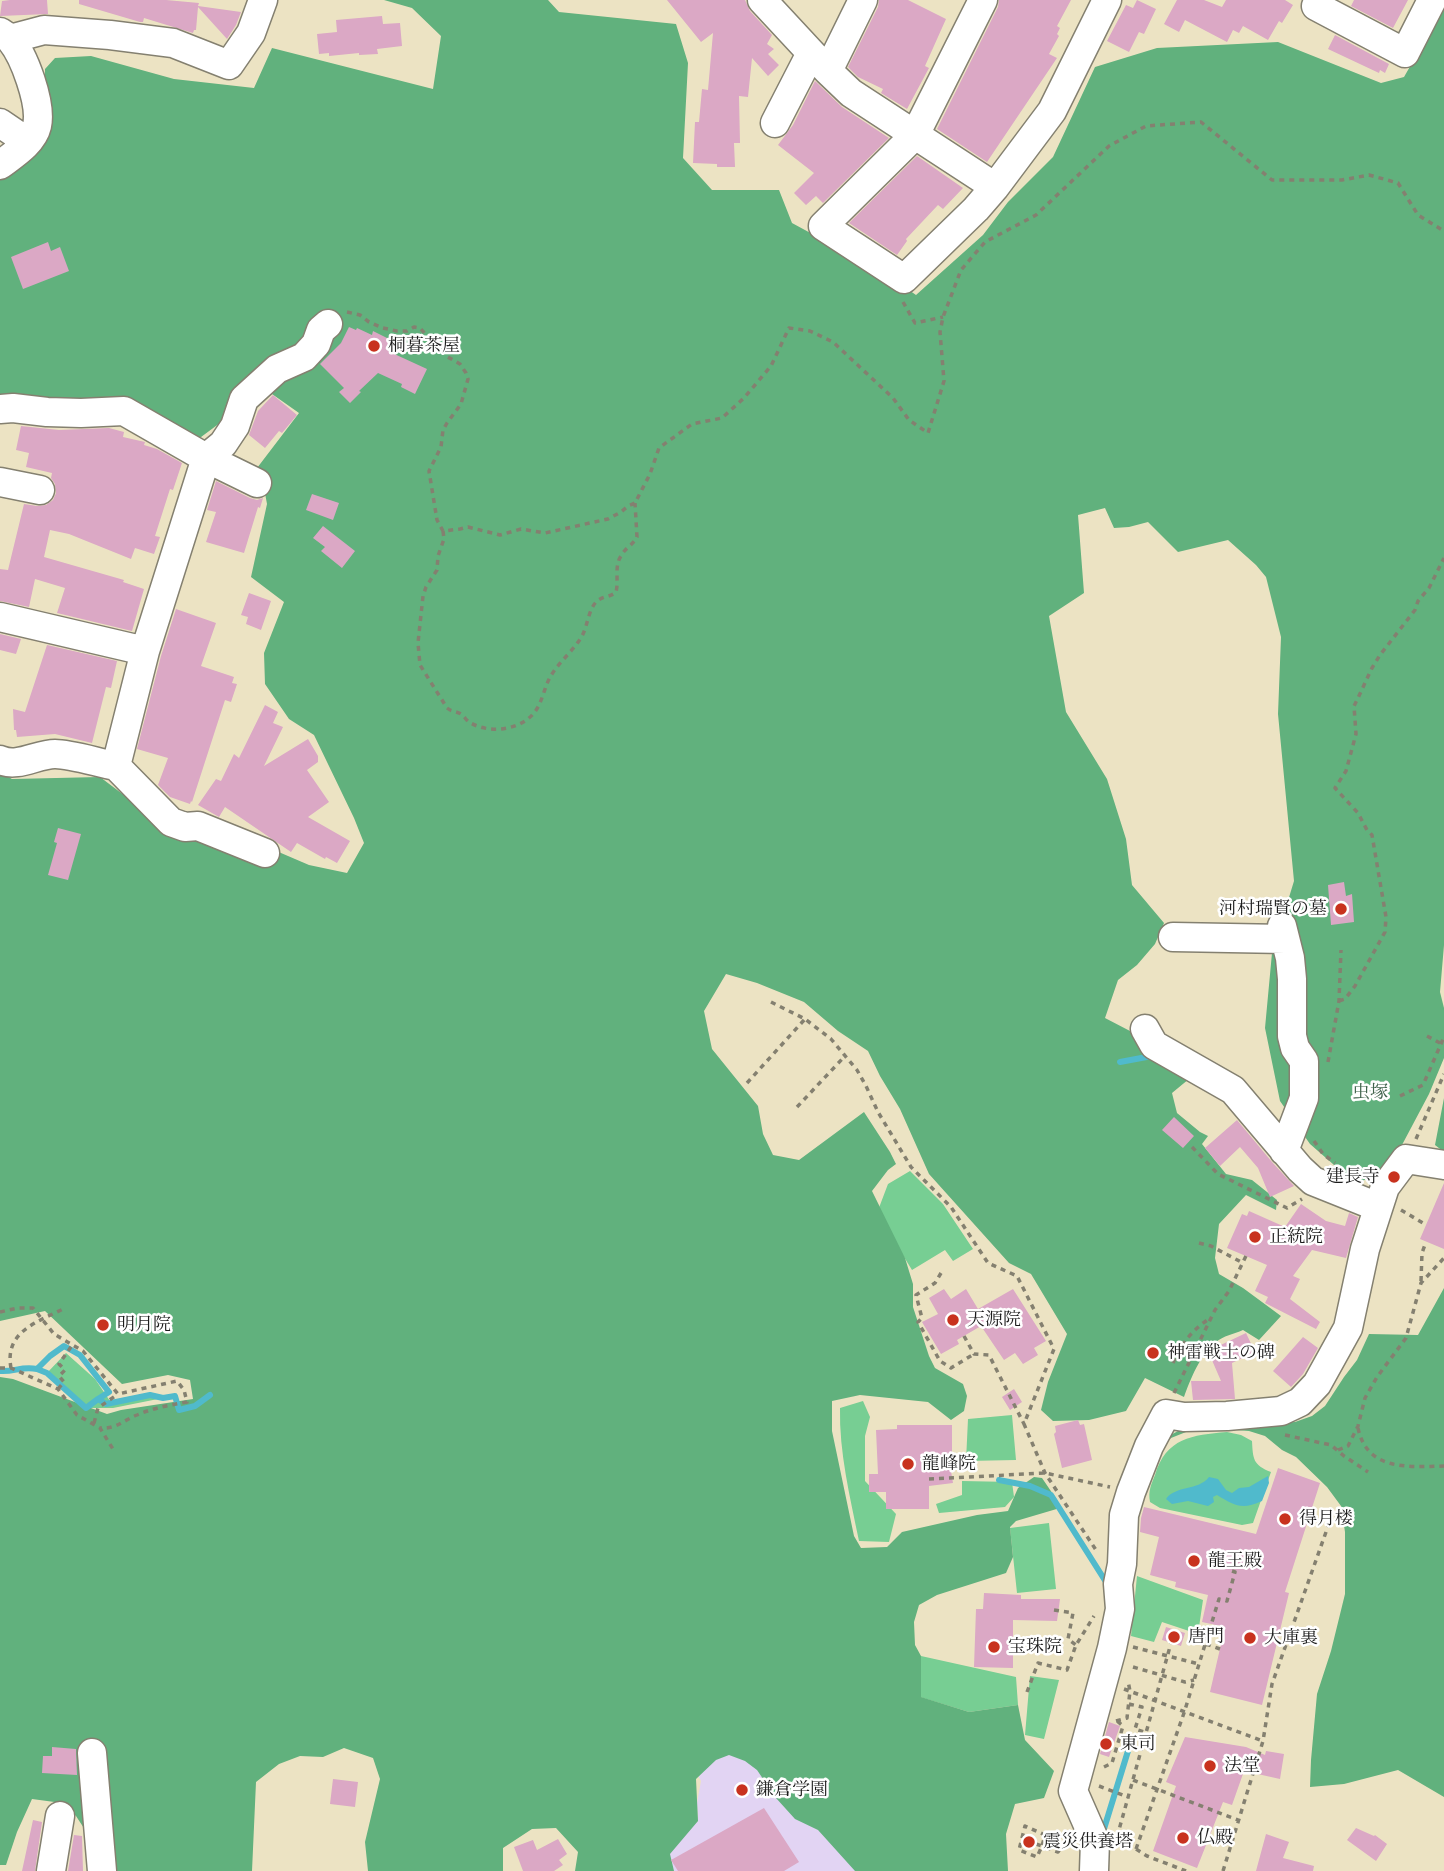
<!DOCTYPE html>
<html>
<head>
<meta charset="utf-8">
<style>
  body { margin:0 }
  canvas { display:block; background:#ece3c3 }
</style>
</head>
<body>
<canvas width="1444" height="1871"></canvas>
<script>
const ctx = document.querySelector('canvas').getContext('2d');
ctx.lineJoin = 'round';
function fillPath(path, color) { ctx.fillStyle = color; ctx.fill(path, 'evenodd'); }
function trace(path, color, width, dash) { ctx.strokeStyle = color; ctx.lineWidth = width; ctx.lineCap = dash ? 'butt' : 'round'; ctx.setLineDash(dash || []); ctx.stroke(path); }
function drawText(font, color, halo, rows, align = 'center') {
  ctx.font = font + ' "Libre Caslon Text","Noto Serif JP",serif'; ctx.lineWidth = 5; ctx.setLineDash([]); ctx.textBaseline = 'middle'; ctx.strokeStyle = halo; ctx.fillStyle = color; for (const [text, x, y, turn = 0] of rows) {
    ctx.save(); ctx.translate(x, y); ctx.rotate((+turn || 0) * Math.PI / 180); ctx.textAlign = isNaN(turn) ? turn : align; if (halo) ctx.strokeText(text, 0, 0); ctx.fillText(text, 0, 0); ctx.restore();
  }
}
fillPath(new Path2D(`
  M735 1710 874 1871H668L663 1853 698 1821 697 1803 701 1781 680 1743Z`), '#e2d4f3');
fillPath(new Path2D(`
  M910 1171 943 1204 973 1249 953 1261 945 1250 912 1270 877 1213 888 1184Z
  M66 1353 95 1379 110 1401 150 1395 163 1398 113 1408H86L47 1373Z
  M863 1401 870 1417 865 1436V1481L896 1514 889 1542 859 1541C850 1497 839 1452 840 1408Z
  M1012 1415 1016 1460 966 1461 968 1419Z
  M1227 1432 1241 1435 1252 1441C1253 1459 1253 1465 1271 1472L1253 1523 1242 1525 1160 1508 1150 1502C1148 1491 1151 1485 1155 1475 1166 1438 1192 1435 1227 1432Z
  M962 1481 1012 1482 1014 1497 1005 1507 939 1513 936 1504 962 1495Z
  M1049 1523 1056 1589 1017 1593 1010 1528Z
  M1137 1576 1203 1600 1198 1634 1162 1622 1154 1642 1131 1636Z
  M921 1656 1016 1677 1018 1705 969 1712 920 1697Z
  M1030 1676 1059 1680 1044 1739 1025 1735Z`), '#77ce93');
fillPath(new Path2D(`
  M384 0H548L559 12 676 24 688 63 683 158 712 190H779L792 223 886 274 916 295 983 235 1008 202 1053 157 1095 67 1157 48 1278 42 1381 83 1404 77 1444 7V945L1440 992 1444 1008V1058L1429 1094 1394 1160 1357 1185 1310 1144 1280 1101 1265 1028 1272 953 1294 881 1278 714 1281 637 1266 577 1256 565 1228 540 1178 552 1148 522 1129 527 1114 528 1105 508 1078 515 1084 593 1049 616 1066 712 1107 779 1126 839 1132 885 1164 923 1155 944 1137 965 1118 980 1105 1018 1130 1031 1141 1049 1195 1074 1172 1093 1177 1113 1200 1132 1208 1136 1202 1144 1226 1174 1252 1180 1277 1200 1276 1210 1246 1195 1219 1224 1215 1258 1219 1274 1243 1288 1281 1316 1259 1340 1243 1330C1234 1334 1223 1336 1216 1342 1201 1353 1190 1380 1184 1397L1145 1378 1126 1411 1089 1420 1053 1421 1041 1410 1048 1382 1067 1334 1031 1274 1009 1263 929 1174 900 1109 880 1076 868 1051 838 1031 804 1002 757 983 726 974 704 1011 712 1049 758 1106 763 1134 773 1155 799 1160 864 1112 890 1152 896 1164 888 1170 872 1191 905 1258 913 1284V1307L929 1356 935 1368 963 1384 967 1396 964 1411 951 1420 928 1402 860 1395 832 1401V1431L854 1536 861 1548 887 1547 902 1532 977 1515 1008 1511 1018 1488 1034 1477 1042 1478 1057 1500 1060 1508 1016 1521 1010 1527 1013 1557 1006 1573 937 1595 919 1605 914 1622 915 1645 921 1656V1697L969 1712 1018 1705 1025 1740 1054 1771 1044 1798 1015 1804 1006 1834 1008 1871H855L818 1830 795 1819 776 1798 757 1770 745 1761 729 1755 716 1760 696 1779 698 1821 670 1854 674 1871H575L578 1852 556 1828 532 1829 503 1848V1871H368L365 1842 380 1779 373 1758 344 1748 323 1757 300 1756 279 1764 256 1782 252 1871H112L76 1816 62 1803 32 1799 17 1832 6 1865H0V1377L13 1379 107 1414 121 1410 193 1399 190 1380 168 1375 122 1384 45 1311 0 1321V772L12 779 100 777 141 808 232 832 309 865 347 873 364 843 354 818 314 735 289 719 265 684 264 653 284 602 251 577 267 504 262 477 254 472 299 413 272 394 255 397 197 440 169 421 0 403V148L44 133 45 69 55 58 91 56 174 79 254 88 272 48 433 89 441 36 412 8Z
  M1444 1098V1152L1435 1145Z
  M1444 1288V1797L1398 1770 1344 1784 1310 1787 1311 1760 1317 1694 1331 1651 1345 1594V1532L1341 1506 1327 1487 1296 1457 1282 1450 1265 1436 1249 1431 1222 1429 1191 1430 1171 1438 1161 1447 1159 1441 1182 1429 1295 1422 1312 1416 1325 1406 1344 1377 1357 1360 1369 1334 1418 1335Z`), '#61b17d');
fillPath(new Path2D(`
  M1268 1476 1269 1483 1262 1501C1242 1510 1235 1506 1217 1495L1213 1497 1214 1502 1208 1506 1188 1501 1172 1504 1166 1499C1176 1485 1198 1491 1209 1477L1218 1479 1226 1490 1232 1493 1239 1488 1249 1487Z`), '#50bacc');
trace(new Path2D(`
  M1120 1062 1152 1056
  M37 1369 47 1373 86 1408 98 1399
  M0 1371C15 1372 21 1366 37 1369L50 1356 64 1346 80 1355 109 1392 98 1399 106 1404 150 1395 163 1398 175 1396 179 1410 195 1406 210 1395
  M999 1480 1030 1486 1051 1495 1106 1582
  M1103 1832 1128 1751`), '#50bacc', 6);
fillPath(new Path2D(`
  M10 0H47L48 14 0 16 2 1Z
  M79 0H166L199 3 198 6 241 12 236 25 227 39 198 7 196 30H194L193 33 144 18 143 22H140L79 4Z
  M667 0H745L750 11 772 35 767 44 774 49 768 54 779 65 768 76 752 58 748 97 739 96 740 143H734L735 167H717V164L693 163 695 122H699L702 89 708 90 713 33 701 42Z
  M879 0H908L946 19 925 66 929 68 907 109 881 93 883 89 858 77 848 67 878 7Z
  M999 0H1071L1057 26 1060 28 1057 34 1059 36 1049 54 1057 58 987 162 937 129 998 7Z
  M1137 0 1156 9 1144 34 1139 32 1129 52 1107 41 1126 5 1133 8Z
  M1177 0H1204L1222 7 1226 0H1285L1293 5 1282 23 1279 21 1268 40 1243 26 1239 33 1233 30 1227 42 1185 20 1179 32 1164 24Z
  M1354 0H1408L1393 28 1351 6Z
  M382 16 383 24 400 23 402 46 377 49 378 54 359 55V53L329 56V53L319 54 317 34 337 32 336 20Z
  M1335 35 1389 64 1385 73 1380 70 1379 73 1328 49Z
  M815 81 842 107 889 138 823 203 816 196 806 205 794 193 814 173 778 145 793 125Z
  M917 156 963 188 943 209 938 205 906 239 907 241 897 255 849 223Z
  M48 242 51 251 60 247 69 271 23 289 11 257Z
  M349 327 356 330 357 328 372 335 373 331 395 342 390 352 427 369 415 394 401 387 402 384 378 373 359 391 361 392 350 403 339 392 344 388 320 364 341 343Z
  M273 395 297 415 282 433 279 431 265 448 249 435 258 411Z
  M21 426 59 430 109 428 124 432 123 437 145 442 144 445 157 449 182 463 173 490 170 489 155 536 160 537 154 554 135 548 131 559 69 534 50 530 44 557 124 580 123 582 144 589 132 631 57 613 65 588 35 579 29 607 0 601V569L8 570 24 504 37 506 46 505 53 500 56 493 55 484 51 478 52 473 26 467 29 453 16 450Z
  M216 481 250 498 257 500 263 498 260 508 258 507 244 553 206 542 216 512 207 510Z
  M312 494 339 503 333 520 306 510Z
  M323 526 355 551 342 568 321 551 325 547 313 538Z
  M249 593 271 601 261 630 246 624 248 617 241 615Z
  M176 609 216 623 201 666 234 677 232 683 237 684 231 702 225 700 192 802 191 801 190 804 170 797 158 785 168 758 137 749 161 656Z
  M0 634 21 639 16 654 0 650Z
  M47 645 117 661 111 688 106 687 92 743 55 734 17 737 16 730H14L13 709 25 712Z
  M265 705 278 712 273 723 283 727 264 766 308 739 318 756V762L307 770 329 802 308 817 350 841 337 863 326 857 325 859 297 843 291 852 225 807 219 817 198 805 216 779 221 781 234 754 239 758Z
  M58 828 81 834 68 880 48 875 57 843 54 842Z
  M1344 882 1346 896 1352 894 1354 922 1331 925 1328 885Z
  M1174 1117 1194 1136 1183 1148 1162 1130Z
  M1237 1120 1272 1162 1294 1186 1270 1197 1258 1168 1240 1147 1220 1166 1205 1148Z
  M1444 1183V1249L1420 1239Z
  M1301 1204 1326 1221 1345 1226 1349 1213 1358 1217 1346 1258 1312 1250 1293 1276 1300 1279 1290 1299 1320 1322 1316 1329 1265 1303 1268 1297 1255 1291 1267 1265 1227 1248 1242 1214 1247 1216 1249 1211 1285 1227Z
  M944 1289 951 1299 966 1289 978 1309 1013 1289 1046 1341 1034 1348 1038 1355 1023 1364 1015 1353 1004 1360 981 1326 957 1340 959 1344 941 1354 922 1322 938 1314 929 1298Z
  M1246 1333 1255 1352 1232 1363 1235 1399 1193 1400 1191 1381H1221L1208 1351Z
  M1303 1337 1318 1348 1303 1374 1291 1387 1273 1371Z
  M1014 1389 1022 1402 1010 1410 1002 1397Z
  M1078 1420 1080 1425 1084 1424 1092 1460 1062 1468 1054 1434 1056 1432 1055 1426Z
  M897 1425H952V1459H949L953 1483 929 1486V1509H886V1492H869V1474H878L876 1430 897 1429Z
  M1278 1468 1320 1483 1285 1592 1289 1593 1262 1705 1210 1692 1225 1627 1202 1622 1208 1595 1175 1587 1176 1582 1150 1575 1159 1537 1140 1532 1141 1518 1144 1507 1256 1534Z
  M984 1593 1021 1595V1599H1060L1057 1621 1013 1620V1668L974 1667 976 1609H983Z
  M1166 1627 1185 1633 1181 1646 1162 1640Z
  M1109 1722 1120 1726 1109 1757 1100 1754Z
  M1185 1737 1246 1747 1265 1755 1266 1751 1284 1754 1280 1779 1244 1771 1232 1805 1223 1802 1197 1868 1153 1851 1176 1786 1166 1782Z
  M52 1747 76 1749 77 1775 42 1773 43 1756H52Z
  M333 1779 358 1782 355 1807 330 1804Z
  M764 1808 799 1862 784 1871H678L671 1860Z
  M33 1820 42 1822 35 1871H22Z
  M1356 1828 1374 1836 1375 1835 1387 1844 1376 1861 1347 1840Z
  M1266 1834 1289 1842 1283 1858 1314 1866 1313 1871H1256Z
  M74 1835 82 1836 83 1871H68Z
  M558 1839 567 1854 559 1860 563 1865 554 1871H523L514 1847 533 1840 537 1850Z`), '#dba8c5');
const minor = new Path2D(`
  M762 0 828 71 851 93 995 187
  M983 0 915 135 823 226 904 279 976 209 995 187 1052 111 1107 0
  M1316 6 1405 53 1432 0
  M0 32C3 34 6 36 9 38 24 54 42 104 37 126 33 143 13 155 0 165
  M10 39 44 30 110 35 173 43 229 65 251 33 263 0
  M828 71 863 0
  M0 123 28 142
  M775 123 811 53
  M0 409 13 408 47 412 81 413 124 411 206 458 257 483
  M0 482 40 490
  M0 617 145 651
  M0 760C18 768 37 754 55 754 71 754 99 763 116 766L145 651 206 458 223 444 235 426 244 399 277 369 304 357 316 344 321 330 328 324
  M116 766 171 822 185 827 198 826 265 853
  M1282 926 1290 958 1292 979V1036L1295 1048 1304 1061V1098L1284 1151
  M1173 937 1285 939
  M1145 1029 1154 1045 1233 1090 1300 1169 1313 1181 1378 1207
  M92 1753 102 1871
  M51 1871 60 1816
  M1094 1871 1095 1841 1073 1791 1112 1648 1120 1609 1118 1584 1122 1564 1124 1515 1131 1492 1149 1446 1166 1414 1184 1417 1227 1416 1281 1411 1300 1402 1317 1384 1348 1328 1365 1249 1385 1187 1406 1159 1444 1165`);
trace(minor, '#848070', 31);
trace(new Path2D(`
  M903 302 915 323 943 317
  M347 312 360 315 369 322 383 328 397 331H407L414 327 420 328 427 336 437 341 446 356 460 364 466 373 468 379 461 404 447 423 443 430 441 447 429 471 437 520 443 531 460 529 468 527 500 535 521 529 545 533 608 519 621 512 628 506 635 503 650 474 659 448 692 424 722 418 744 398 771 366 789 328 810 331 833 342 893 398 909 420 928 433 944 381 940 332 943 317 961 270 985 242 1036 215 1109 146 1146 126 1201 122 1272 180H1342L1369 175 1398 183 1418 215 1444 231
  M443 531 444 539 438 556 437 570 426 587 423 596 418 643 420 665 447 708C452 712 456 711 461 714 464 716 466 720 469 722 488 734 519 731 534 713 543 702 544 686 552 674 561 660 574 650 582 636 588 625 588 610 597 601 603 596 611 597 616 592 619 581 614 566 621 556 625 548 633 545 637 537L635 503
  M1339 1001 1345 999 1355 986 1385 932 1386 917 1372 835 1367 830 1358 813 1335 788 1346 771 1356 734 1354 706 1357 700 1372 668 1380 655 1415 610 1418 601 1429 588 1444 558
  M771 1002 805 1019 831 1039 857 1070 866 1086 878 1112 911 1167 951 1207 988 1263 1017 1276 1054 1349 1024 1424 1045 1473 1098 1553
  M1427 1036 1440 1043
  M1328 1062 1339 1001 1341 950
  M747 1083 805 1019
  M1400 1096 1423 1085 1444 1037
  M797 1107 845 1056
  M1416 1139 1444 1074
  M1314 1141 1323 1154 1335 1163
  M1192 1147 1218 1174 1287 1208 1302 1199
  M1401 1210 1423 1223
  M1199 1243 1211 1246 1243 1263
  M941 1273 935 1283 916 1295 922 1318 918 1322 940 1361 951 1368 974 1354
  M1421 1281 1422 1253 1426 1242
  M0 1312 18 1308H33L54 1334 83 1351 118 1394 177 1381 184 1390 187 1402C170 1405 153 1408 137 1415 122 1421 117 1429 100 1428
  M964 1336 974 1354 989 1355 1024 1424
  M1173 1363C1180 1345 1193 1329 1209 1319
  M0 1368H11L58 1389 77 1415 100 1428 113 1449
  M11 1368C4 1331 38 1322 65 1308
  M58 1389 64 1382 59 1376 65 1370 59 1364 73 1344
  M1174 1393 1215 1310 1229 1291 1246 1256
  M94 1423 98 1408 118 1394
  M1358 1428C1367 1471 1408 1467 1444 1466
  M1285 1435 1331 1445 1344 1456 1368 1472
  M1338 1450 1348 1446 1358 1426 1365 1398 1377 1377 1406 1338 1421 1283 1444 1258
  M929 1479 1045 1473 1110 1487
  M1054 1610 1073 1613 1068 1639 1076 1645
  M1206 1644 1220 1649
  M1133 1647 1199 1664
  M1133 1667 1185 1682 1194 1680
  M1124 1689 1263 1741
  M1027 1692 1038 1663 1067 1670 1076 1645 1094 1616
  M1129 1704 1142 1707 1135 1729 1147 1733
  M1116 1721 1127 1718 1130 1691 1128 1681
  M1104 1767 1112 1763 1123 1726 1116 1720
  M1133 1780 1238 1820
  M1099 1786 1128 1797
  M1117 1837 1171 1643
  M1117 1843 1136 1849 1147 1856 1186 1871
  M1036 1844 1042 1846 1037 1857 1019 1850 1025 1826 1045 1835 1042 1846 1058 1852 1066 1841 1070 1843
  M1136 1849 1184 1713 1219 1599 1227 1601 1235 1572 1232 1571
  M1223 1871 1263 1741 1272 1684 1331 1518`), '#848070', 3.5, [5, 5]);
trace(minor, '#fff', 28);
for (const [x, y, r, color] of [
  [374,346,7,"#c8321e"],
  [1341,909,7,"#c8321e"],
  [1394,1177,7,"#c8321e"],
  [1255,1237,7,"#c8321e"],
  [953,1320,7,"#c8321e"],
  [103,1325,7,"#c8321e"],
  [1153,1353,7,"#c8321e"],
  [908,1464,7,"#c8321e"],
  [1285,1519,7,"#c8321e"],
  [1194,1561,7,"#c8321e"],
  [1174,1637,7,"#c8321e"],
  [1250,1638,7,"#c8321e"],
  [994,1647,7,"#c8321e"],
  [1106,1744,7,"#c8321e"],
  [1210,1766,7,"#c8321e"],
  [742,1790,7,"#c8321e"],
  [1183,1838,7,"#c8321e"],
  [1029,1842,7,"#c8321e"]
]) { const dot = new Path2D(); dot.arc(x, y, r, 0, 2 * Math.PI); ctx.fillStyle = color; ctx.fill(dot); trace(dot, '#fff', 2.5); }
drawText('18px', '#1c1c1c', '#fff', [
  ["桐暮茶屋",388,346],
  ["河村瑞賢の墓",1327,909,"right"],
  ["建長寺",1380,1177,"right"],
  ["正統院",1269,1237],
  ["天源院",967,1320],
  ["明月院",117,1325],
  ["神雷戦士の碑",1167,1353],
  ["龍峰院",922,1464],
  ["得月楼",1299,1519],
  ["龍王殿",1208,1561],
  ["唐門",1188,1637],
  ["大庫裏",1264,1638],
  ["宝珠院",1008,1647],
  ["東司",1120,1744],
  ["法堂",1224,1766],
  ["鎌倉学園",756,1790],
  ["仏殿",1197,1838],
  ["震災供養塔",1043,1842]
], 'left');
drawText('18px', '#40634c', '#fff', [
  ["虫塚",1370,1093]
]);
</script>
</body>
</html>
